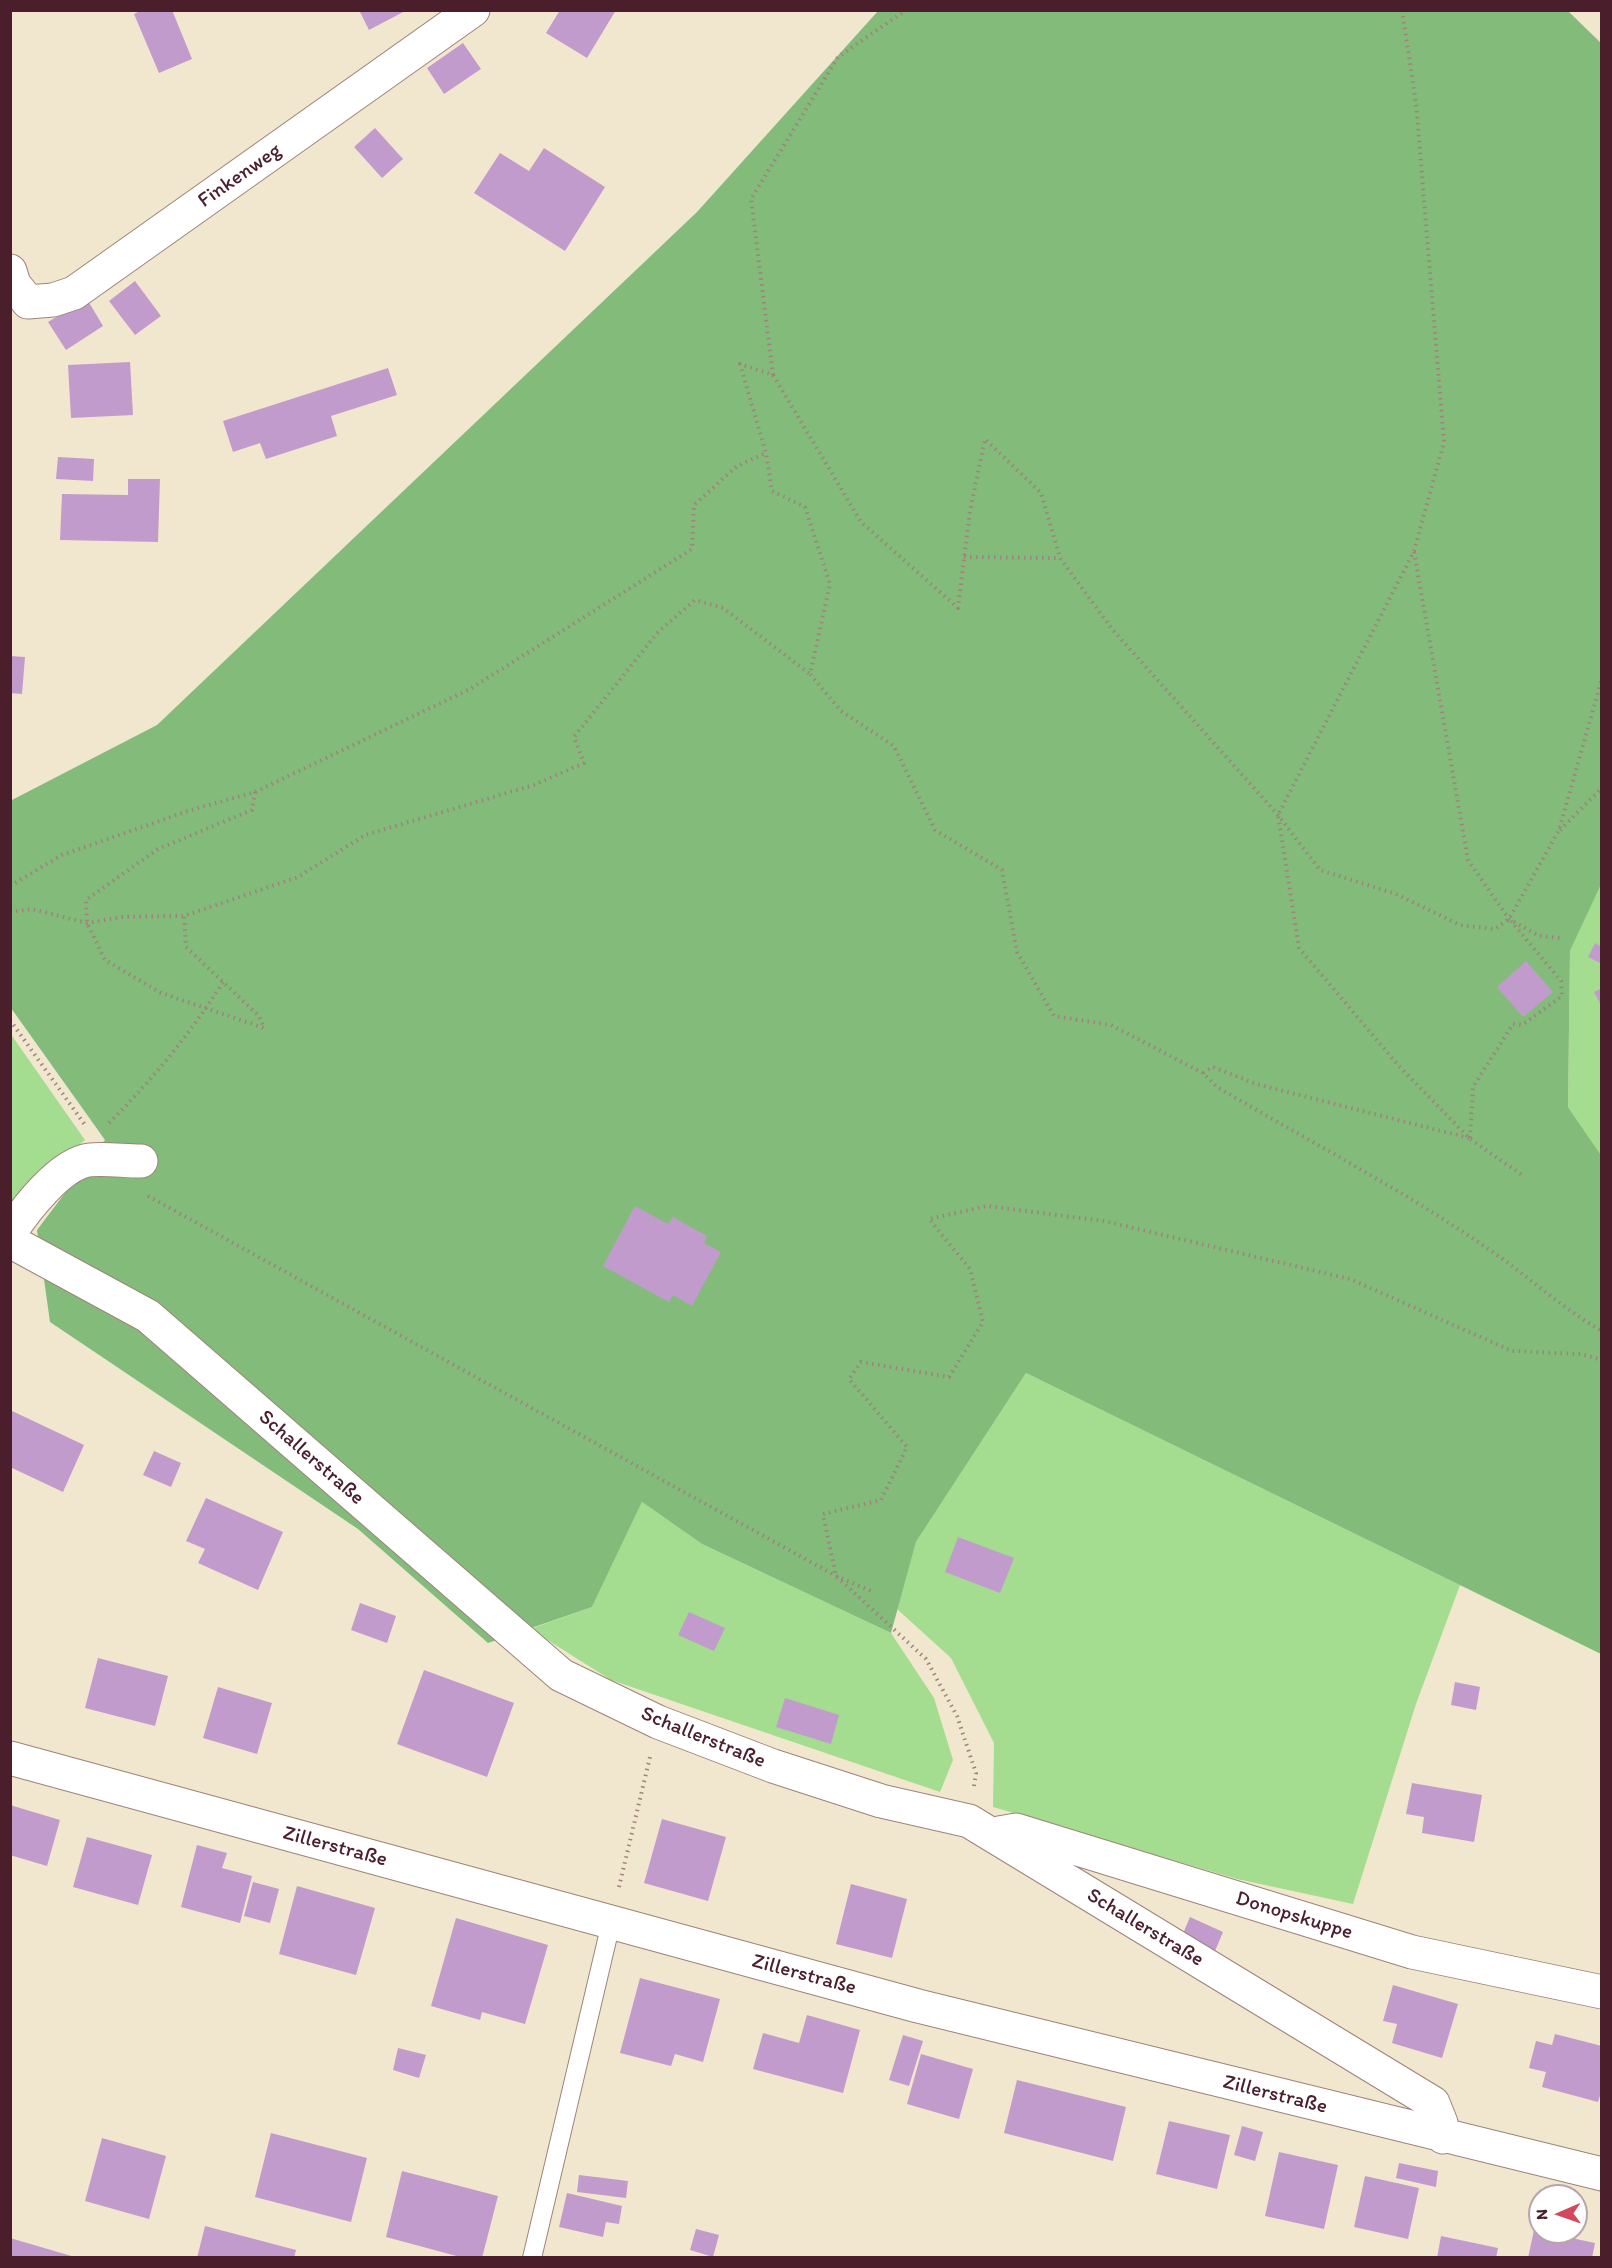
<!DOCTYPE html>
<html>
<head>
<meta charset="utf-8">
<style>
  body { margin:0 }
  #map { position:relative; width:1612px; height:2268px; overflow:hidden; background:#f1e7ce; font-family:Itim,sans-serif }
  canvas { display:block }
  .frame { position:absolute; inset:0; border:12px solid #4a1f2b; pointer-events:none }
  .north { position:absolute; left:1528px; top:2184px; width:60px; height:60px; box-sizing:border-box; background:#fff; border:2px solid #b7a5aa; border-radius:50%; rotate:268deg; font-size:16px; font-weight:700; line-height:24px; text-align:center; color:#4a1f2b }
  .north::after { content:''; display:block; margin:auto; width:21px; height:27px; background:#d1495b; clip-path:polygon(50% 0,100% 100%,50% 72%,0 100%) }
</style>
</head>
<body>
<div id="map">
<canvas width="1612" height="2268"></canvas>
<div class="frame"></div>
<div class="north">N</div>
</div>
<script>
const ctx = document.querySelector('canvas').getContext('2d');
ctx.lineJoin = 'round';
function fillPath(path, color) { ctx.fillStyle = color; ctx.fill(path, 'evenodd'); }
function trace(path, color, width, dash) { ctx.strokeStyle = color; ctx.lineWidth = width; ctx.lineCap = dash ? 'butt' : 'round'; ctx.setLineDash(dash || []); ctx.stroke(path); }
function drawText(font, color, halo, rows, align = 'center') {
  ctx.font = font + ' Itim,sans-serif'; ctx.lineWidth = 4.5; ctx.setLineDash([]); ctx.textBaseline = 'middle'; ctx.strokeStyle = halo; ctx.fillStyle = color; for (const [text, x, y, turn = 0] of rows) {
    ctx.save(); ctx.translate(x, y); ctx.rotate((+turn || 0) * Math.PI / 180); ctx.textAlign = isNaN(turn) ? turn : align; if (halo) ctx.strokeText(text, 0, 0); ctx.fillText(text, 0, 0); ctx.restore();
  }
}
fillPath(new Path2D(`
  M1601 882V1155L1568 1107 1570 951Z
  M10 1033 85 1140 11 1204H10Z
  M1026 1373 1460 1585 1416 1704 1353 1904 1237 1879 993 1807 994 1743 951 1658 897 1609 916 1542Z
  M642 1502 702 1544 891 1633 934 1698 953 1760 940 1792 611 1680 530 1629 592 1607Z`), '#a4dd8f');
fillPath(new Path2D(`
  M878 11H1568L1602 44V882L1570 951 1568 1107 1601 1155V1654L1026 1373 916 1542 891 1633 702 1544 642 1502 592 1607 488 1643 358 1529 50 1322 37 1230 105 1140 11 1008 10 801 157 725 697 212Z`), '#83bc7a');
fillPath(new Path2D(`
  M142 10H172L192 59 159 73 134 14Z
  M359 10H407L369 30Z
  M560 10H616L587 58 546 33Z
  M463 43 481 69 444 94 427 68Z
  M375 128 403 159 382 178 354 147Z
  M544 148 605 187 565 251 474 193 500 153 529 171Z
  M135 281 161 316 135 335 109 301Z
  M87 299 103 326 66 350 48 322Z
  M130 362 133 415 71 418 68 365Z
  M388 368 397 395 331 416 337 436 266 459 260 443 233 452 223 421Z
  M58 457 94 459 93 481 56 479Z
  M128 479H160L158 542 60 540 62 494 128 495Z
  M10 656 25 657 22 694 10 693Z
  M1595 943 1602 947V964L1588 957Z
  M1526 961 1553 992 1523 1017 1497 987Z
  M1602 988V1007L1594 992Z
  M635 1206 668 1224 673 1217 707 1236 704 1243 721 1252 692 1306 673 1295 669 1302 603 1266Z
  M10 1410 84 1445 63 1492 10 1467Z
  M154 1451 181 1463 171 1487 143 1475Z
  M206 1498 283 1532 258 1590 198 1563 205 1549 186 1541Z
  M958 1537 1014 1558 1000 1593 945 1572Z
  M360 1603 396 1616 387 1643 351 1630Z
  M689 1612 725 1628 714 1651 678 1635Z
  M98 1658 168 1676 155 1726 85 1708Z
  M424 1670 514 1703 487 1777 397 1744Z
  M1455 1682 1480 1687 1476 1710 1451 1705Z
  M218 1687 272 1703 257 1754 203 1738Z
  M785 1698 839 1715 831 1744 776 1727Z
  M1412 1783 1482 1795 1474 1842 1422 1833 1424 1817 1406 1814Z
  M10 1805 60 1820 47 1866 10 1855Z
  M662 1819 726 1837 708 1901 644 1883Z
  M87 1837 152 1855 138 1905 73 1887Z
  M197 1845 227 1853 222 1868 252 1876 240 1923 181 1907Z
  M253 1882 279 1889 270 1923 244 1916Z
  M851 1884 907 1899 892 1958 836 1944Z
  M297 1886 375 1908 356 1975 279 1954Z
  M1190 1917 1223 1932 1215 1951 1182 1936Z
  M456 1918 548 1945 525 2024 482 2012 480 2020 431 2006Z
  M640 1978 720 1999 703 2062 675 2054 671 2066 620 2053Z
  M1393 1985 1458 2004 1442 2058 1392 2043 1397 2024 1383 2021Z
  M807 2015 860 2030 843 2093 753 2069 763 2033 799 2043Z
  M1555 2034 1602 2046V2089L1598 2102 1542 2087 1546 2072 1529 2068 1536 2041 1552 2045Z
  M903 2035 923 2041 909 2086 889 2080Z
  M398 2048 426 2055 419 2078 393 2070Z
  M921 2054 973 2069 959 2119 907 2104Z
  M1017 2080 1126 2107 1113 2161 1004 2133Z
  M1169 2121 1230 2135 1217 2189 1156 2174Z
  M1242 2126 1263 2132 1255 2161 1234 2155Z
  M271 2133 367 2158 351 2222 255 2197Z
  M102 2138 166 2156 149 2219 85 2201Z
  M1279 2152 1338 2165 1324 2229 1265 2216Z
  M1399 2163 1438 2171 1436 2187 1396 2178Z
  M402 2171 498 2196 482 2258H464L386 2237Z
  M579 2175 628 2181 626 2198 577 2192Z
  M1365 2176 1419 2188 1408 2239 1354 2227Z
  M567 2193 622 2206 619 2224 606 2222 603 2237 559 2227Z
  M205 2226 296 2250 294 2258H197Z
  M696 2229 719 2235 713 2257 690 2250Z
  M1534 2230 1595 2243 1592 2258H1528Z
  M1441 2236 1498 2248 1496 2258H1437Z
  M10 2238 75 2257V2258H10Z`), '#c29bcd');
const service = new Path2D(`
  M532 2258 611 1923`);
const minor = new Path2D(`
  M10 271 14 284 28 302 53 300 74 293 473 10
  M10 1233C25 1210 60 1164 89 1160 105 1158 124 1161 141 1161
  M10 1241 148 1316 561 1675 658 1722 773 1766 881 1801 969 1821 1433 2103 1441 2123 1443 2137
  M10 1758 918 2006 1602 2174
  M999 1833 1016 1830 1412 1952 1602 1992`);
trace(service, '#9e837c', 20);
trace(minor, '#9e837c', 35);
trace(new Path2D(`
  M1402 10 1416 103 1444 442 1414 551 1278 815 1299 948 1398 1065 1470 1139 1522 1175
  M773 375 751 199 838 57 906 10
  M1414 552 1468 860 1509 919 1539 936 1560 938
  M964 557 1060 558
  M255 792 252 810 158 849 86 900 87 923 105 960 161 993 264 1028 259 1016 186 947 184 916 298 877 365 835 534 785 584 763 574 737 658 632 695 600 723 608 810 674
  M1560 830 1602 788
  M10 886 62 855 188 811 255 792 470 689 692 549 694 505 737 466 766 453
  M10 912 32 909 87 923 121 917 184 916
  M10 1020 85 1125
  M1203 1073 1111 1025 1054 1016 1017 952 1002 870 935 830 894 746 841 711 810 674 830 584 805 507 772 491 766 453 740 364 773 375 861 522 958 608 970 511 985 439 1041 493 1060 558 1112 629 1278 815 1320 870 1396 894 1460 925 1495 929 1509 919 1559 830 1602 678
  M109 1123C152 1080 191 1033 223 982
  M1469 1138 1256 1084 1213 1067 1203 1073 1217 1087C1307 1140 1401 1189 1487 1248 1527 1275 1560 1307 1602 1331
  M1470 1138 1473 1087 1513 1024 1522 1025 1562 996 1561 981 1511 921
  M148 1196 836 1576 871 1591
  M974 1786 976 1773 957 1716 926 1659 836 1576 823 1514 881 1500 907 1447 849 1379 861 1362 949 1377 983 1322 970 1269 929 1219 987 1206 1104 1221 1350 1279 1512 1351 1581 1354 1602 1360
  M619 1887 650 1757`), '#9e837c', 4, [1.5, 4.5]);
trace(service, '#fff', 18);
trace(minor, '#fff', 33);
drawText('21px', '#4a1f2b', '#fff', [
  ["Finkenweg",240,176,-35],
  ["Schallerstraße",311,1458,41],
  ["Schallerstraße",703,1738,22],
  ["Zillerstraße",335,1847,15],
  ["Donopskuppe",1294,1916,17],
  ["Schallerstraße",1145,1928,31],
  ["Zillerstraße",804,1975,15],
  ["Zillerstraße",1275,2095,14]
]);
</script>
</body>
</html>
